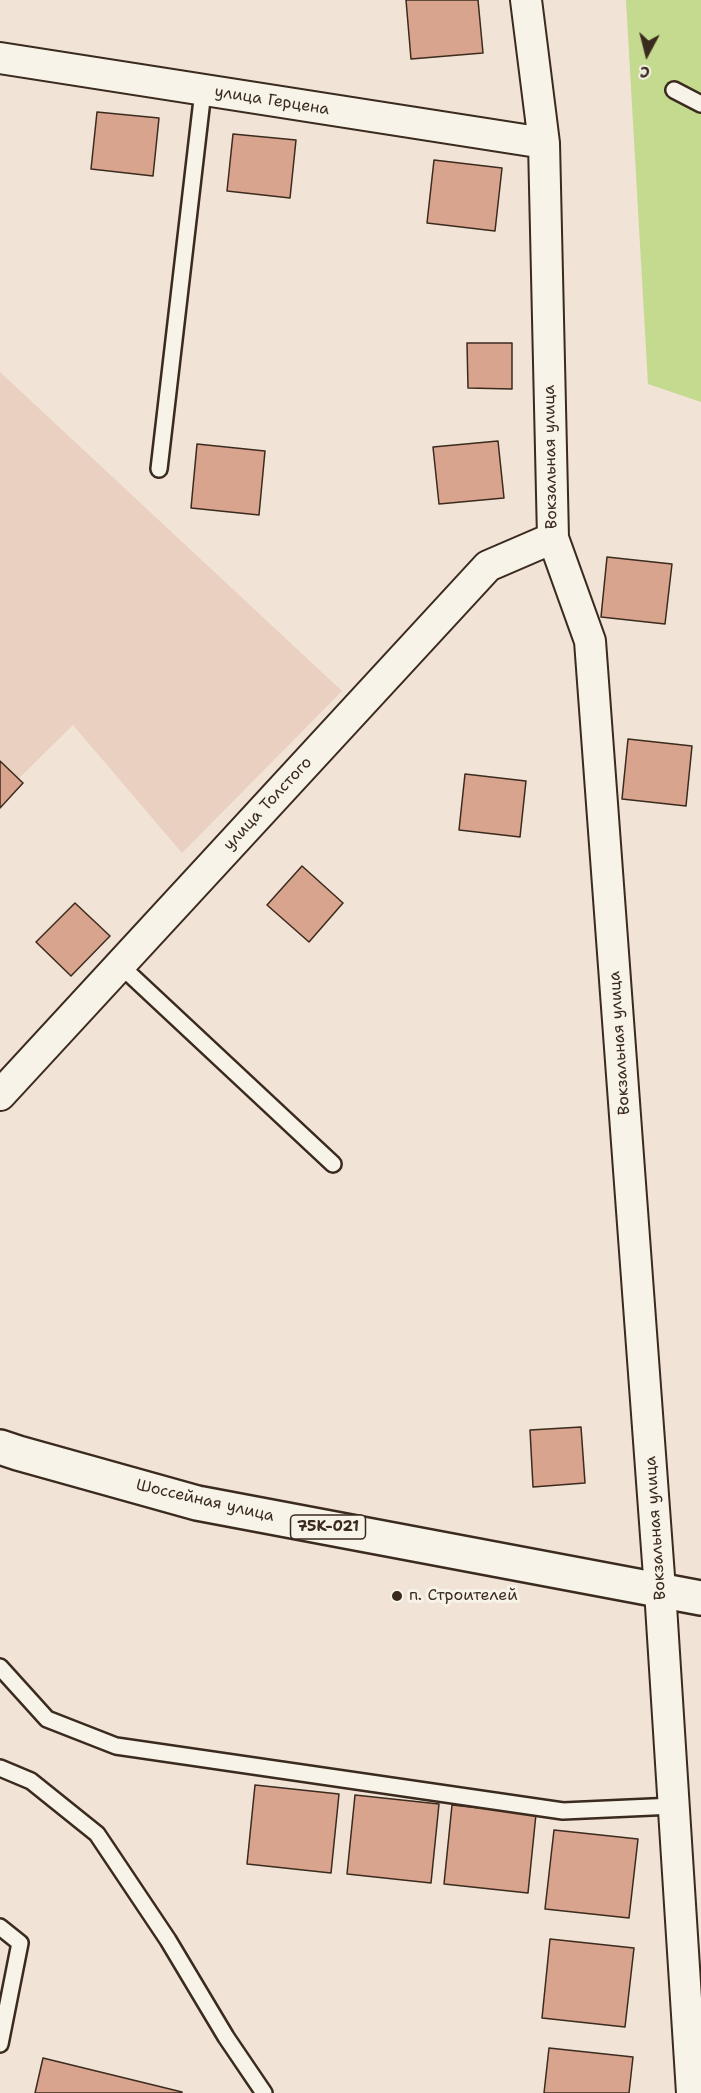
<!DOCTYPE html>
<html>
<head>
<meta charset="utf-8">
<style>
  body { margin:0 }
  #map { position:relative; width:701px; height:2093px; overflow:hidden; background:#f1e3d6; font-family:"Shantell Sans",sans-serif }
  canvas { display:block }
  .north { position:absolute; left:617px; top:24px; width:60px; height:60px; -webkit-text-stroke:4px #f7f3e8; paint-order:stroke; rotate:187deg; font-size:16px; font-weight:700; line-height:24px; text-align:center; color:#3b2a1e }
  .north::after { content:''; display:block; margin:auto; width:21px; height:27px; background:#3b2a1e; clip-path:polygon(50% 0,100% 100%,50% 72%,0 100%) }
</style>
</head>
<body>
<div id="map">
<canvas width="701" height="2093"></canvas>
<div class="north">С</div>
</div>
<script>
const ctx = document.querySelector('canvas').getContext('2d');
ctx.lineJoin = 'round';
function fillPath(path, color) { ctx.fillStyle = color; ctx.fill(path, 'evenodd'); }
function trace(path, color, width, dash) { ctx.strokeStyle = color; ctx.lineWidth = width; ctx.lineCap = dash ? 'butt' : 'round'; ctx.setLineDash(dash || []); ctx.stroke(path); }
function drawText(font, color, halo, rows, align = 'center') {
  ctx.font = font + ' "Shantell Sans",sans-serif'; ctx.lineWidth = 6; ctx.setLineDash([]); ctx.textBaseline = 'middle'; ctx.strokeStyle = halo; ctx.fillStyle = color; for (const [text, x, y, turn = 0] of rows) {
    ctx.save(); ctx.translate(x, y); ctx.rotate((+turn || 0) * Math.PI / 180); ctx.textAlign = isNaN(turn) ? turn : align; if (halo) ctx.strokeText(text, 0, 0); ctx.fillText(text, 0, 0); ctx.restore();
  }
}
fillPath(new Path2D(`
  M0 372 342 691 182 853 73 725 0 797Z`), '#ead0c0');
fillPath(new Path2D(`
  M626 0H701V402L648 384Z`), '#c4da8f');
const building = new Path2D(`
  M406 0H478L483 53 411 59Z
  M97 112 159 118 153 176 91 169Z
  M233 134 296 140 290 198 227 191Z
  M434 160 502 168 495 231 427 223Z
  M467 343H512V389L468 388Z
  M498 441 504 498 439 504 433 447Z
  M197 444 265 451 259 515 191 508Z
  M607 557 672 564 665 624 601 617Z
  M628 739 692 746 686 806 622 799Z
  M0 761 23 783 0 808Z
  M465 774 526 781 520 837 459 830Z
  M302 866 343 903 309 942 267 905Z
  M75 903 110 936 71 976 36 942Z
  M581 1427 585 1483 533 1487 530 1430Z
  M255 1785 339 1794 331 1873 247 1864Z
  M355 1795 439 1804 431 1883 347 1874Z
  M452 1805 536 1814 528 1893 444 1884Z
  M554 1830 638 1839 629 1918 545 1909Z
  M550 1939 634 1948 625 2027 542 2018Z
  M549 2048 633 2057 629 2093H544Z
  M43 2058 182 2092V2093H35Z`);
fillPath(building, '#d8a48d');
trace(building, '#3b2a1e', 1.5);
const lane = new Path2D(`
  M674 90 701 104
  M159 469 203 91
  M120 965 333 1164
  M0 1667 47 1719 116 1746 563 1811 674 1806
  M0 1768 31 1781 97 1834 168 1940 226 2037 264 2093
  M0 1927 20 1943 0 2044`);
const street = new Path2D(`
  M526 0 544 143 553 538 590 641 660 1590 692 2093
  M0 58 544 143
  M0 1095 488 566 553 538`);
const primary = new Path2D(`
  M0 1447 18 1453 197 1503 701 1598`);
trace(lane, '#3b2a1e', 20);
trace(street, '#3b2a1e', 34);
trace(primary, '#3b2a1e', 38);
trace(lane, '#f7f3e8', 15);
trace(street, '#f7f3e8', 30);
trace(primary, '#f7f3e8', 33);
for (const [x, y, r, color] of [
  [397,1596,6,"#3b2a1e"]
]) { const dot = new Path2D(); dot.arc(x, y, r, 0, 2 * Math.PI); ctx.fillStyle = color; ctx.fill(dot); trace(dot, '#f7f3e8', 2); }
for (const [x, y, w] of [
  [328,1527,75]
]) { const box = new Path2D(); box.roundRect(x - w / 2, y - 12, w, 24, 4.5); ctx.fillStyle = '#f7f3e8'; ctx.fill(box); trace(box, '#3b2a1e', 1.5); }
drawText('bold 15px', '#3b2a1e', null, [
  ["75К-021",328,1527]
]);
drawText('16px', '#3b2a1e', '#f7f3e8', [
  ["улица Герцена",272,101,9],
  ["Вокзальная улица",551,457,-91],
  ["улица Толстого",268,804,-47],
  ["Вокзальная улица",620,1043,-94],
  ["Шоссейная улица",205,1501,13],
  ["Вокзальная улица",656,1528,-94]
]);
drawText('16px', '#3b2a1e', '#f7f3e8', [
  ["п. Строителей",409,1596]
], 'left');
</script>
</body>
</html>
